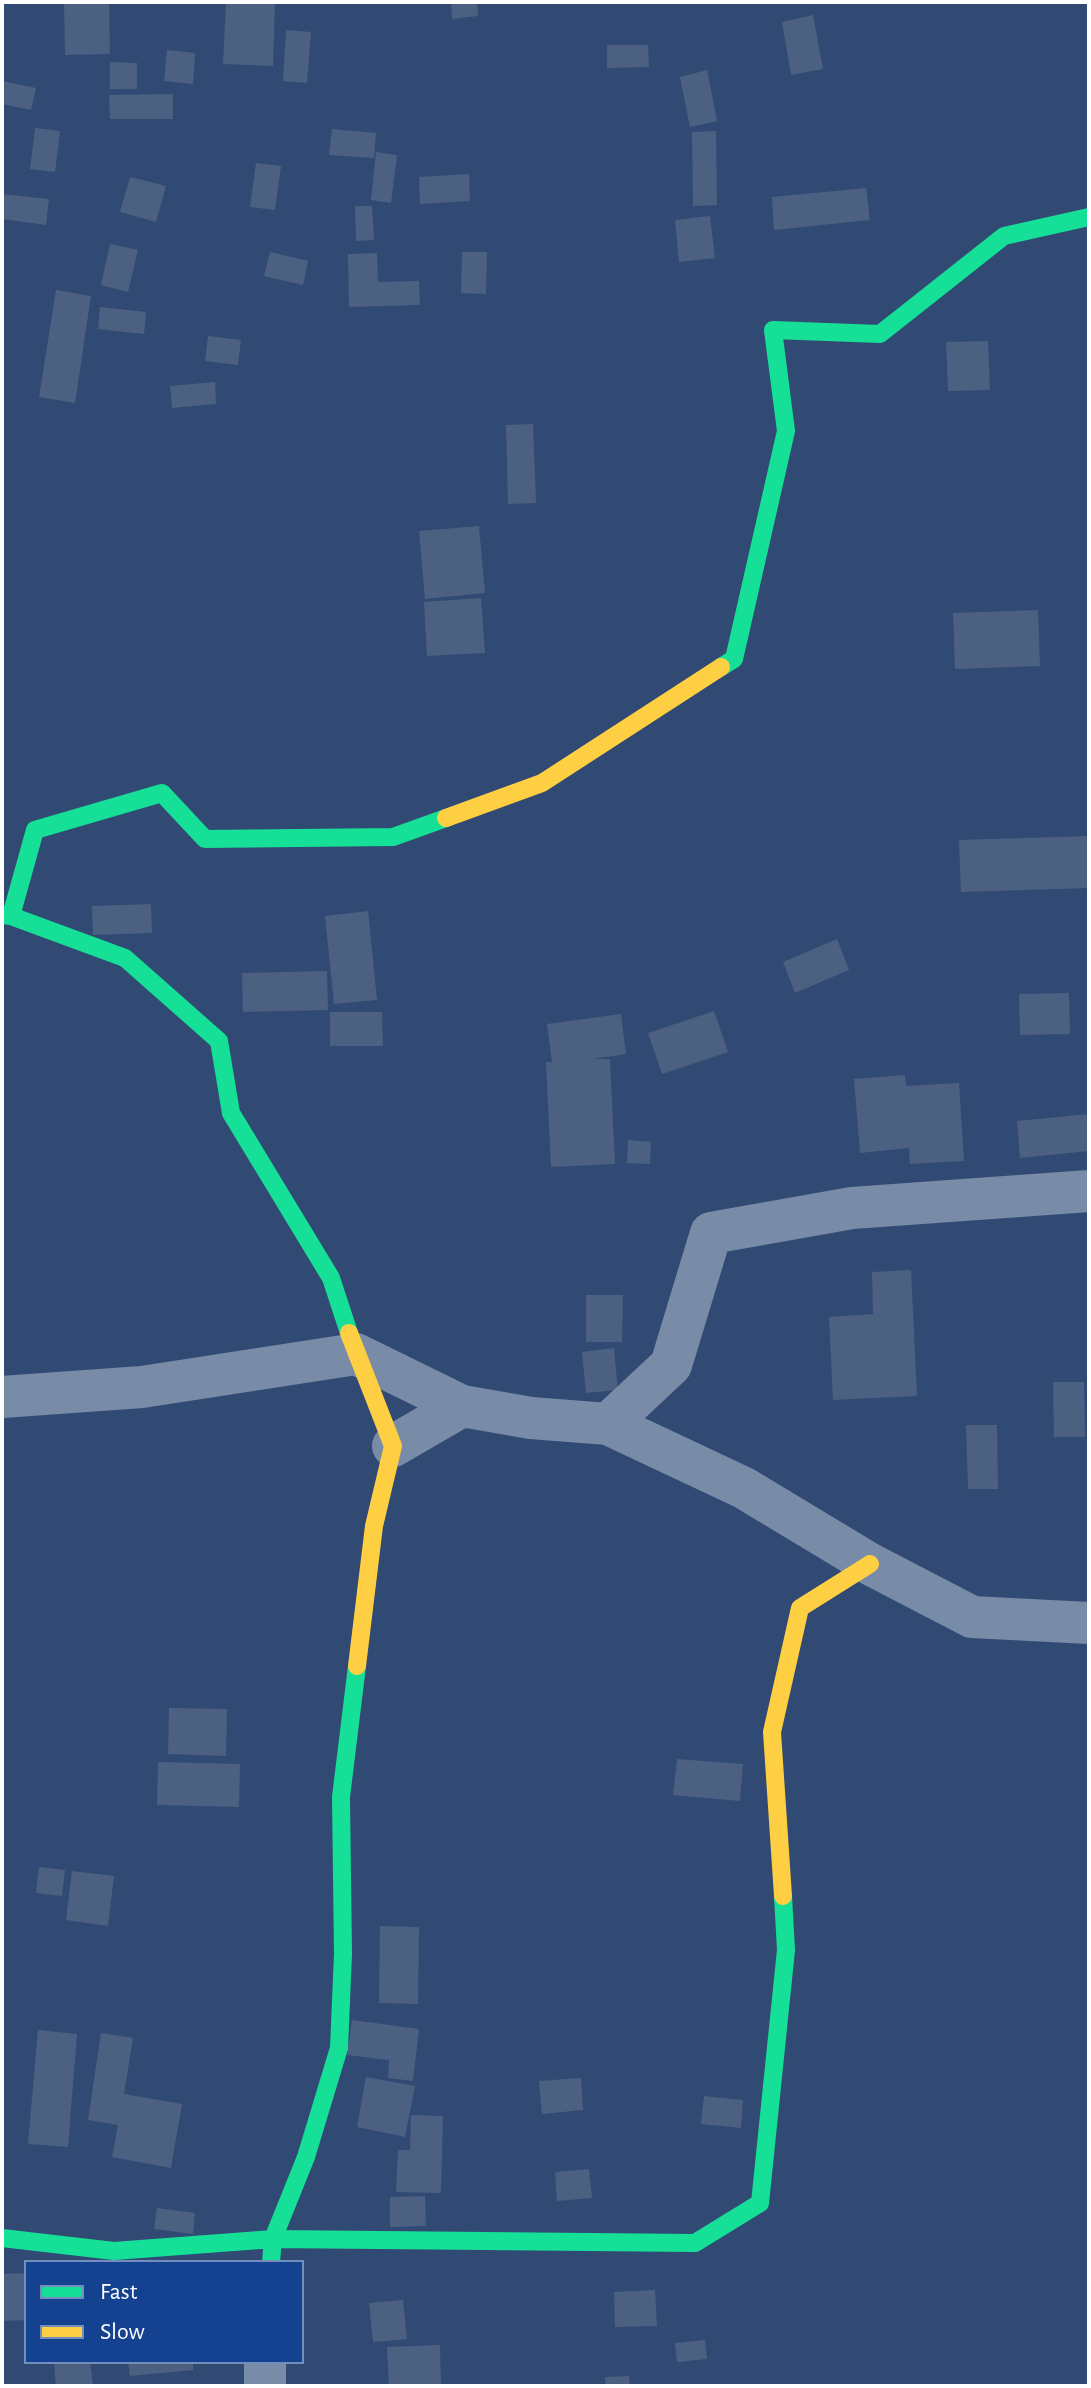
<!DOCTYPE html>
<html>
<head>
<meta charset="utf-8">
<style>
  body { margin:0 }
  #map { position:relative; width:1091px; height:2388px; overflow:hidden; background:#314a74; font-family:"Alegreya Sans",sans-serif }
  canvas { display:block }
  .frame { position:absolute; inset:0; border:4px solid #fff; pointer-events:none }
  .legend { position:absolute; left:24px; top:2260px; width:280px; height:104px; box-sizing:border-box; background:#144291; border:2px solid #728ebd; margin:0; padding:10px 14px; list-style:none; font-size:24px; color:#fff }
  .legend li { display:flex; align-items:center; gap:16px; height:40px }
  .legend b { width:40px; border:2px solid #728ebd }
</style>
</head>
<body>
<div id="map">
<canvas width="1091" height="2388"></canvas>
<div class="frame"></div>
<ul class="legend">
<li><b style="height:10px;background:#16e098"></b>Fast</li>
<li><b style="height:10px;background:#ffcf43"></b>Slow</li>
</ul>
</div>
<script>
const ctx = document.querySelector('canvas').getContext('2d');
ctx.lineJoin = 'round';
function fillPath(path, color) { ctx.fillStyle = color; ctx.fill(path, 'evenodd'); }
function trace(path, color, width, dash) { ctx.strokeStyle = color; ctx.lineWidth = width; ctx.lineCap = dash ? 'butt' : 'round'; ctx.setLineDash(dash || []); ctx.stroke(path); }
fillPath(new Path2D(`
  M64 2H109L110 54 65 55Z
  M226 2H275L273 66 223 64Z
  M451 2H477L478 16 452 19Z
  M813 15 823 69 791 75 782 22Z
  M286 30 311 32 307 83 283 81Z
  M607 45H648L649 67 607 68Z
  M167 50 195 53 193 84 164 81Z
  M110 62 137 63V89H110Z
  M707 70 717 121 690 127 680 77Z
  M2 81 36 88 31 110 2 104Z
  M173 94V119H110L109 95Z
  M35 128 60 131 55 172 30 169Z
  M332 129 376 133 374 158 329 155Z
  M716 131 717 205 693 206 692 132Z
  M376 152 397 155 391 203 371 200Z
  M256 163 281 166 275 210 250 207Z
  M469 174 470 201 420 204 419 177Z
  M130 177 166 186 156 222 120 212Z
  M866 188 870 220 774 230 772 197Z
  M2 194 49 199 46 225 2 219Z
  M355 206H372L374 240 356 241Z
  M710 216 715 258 679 262 675 220Z
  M110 244 138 250 128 292 101 285Z
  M270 252 308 261 303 285 264 276Z
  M462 252H487L486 294 461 293Z
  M377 253 378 282 419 281 420 305 349 307 348 254Z
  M56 290 91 296 75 403 39 397Z
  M100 307 146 312 144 334 98 329Z
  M208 336 241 340 238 365 205 361Z
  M988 341 990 390 948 391 946 342Z
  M215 382 216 404 172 408 170 386Z
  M533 424 536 503 508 504 506 425Z
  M479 526 485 593 425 599 419 531Z
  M481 598 485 653 427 656 424 602Z
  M1038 610 1040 666 955 669 953 613Z
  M1089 836V888L961 892 959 840Z
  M151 904 152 933 93 935 92 906Z
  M368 911 377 1000 334 1004 325 916Z
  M837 939 849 970 795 993 783 962Z
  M327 971 328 1010 243 1012 242 973Z
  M1069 993 1070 1034 1020 1035 1019 994Z
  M714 1011 728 1052 662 1074 648 1033Z
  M330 1012H382L383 1046H330Z
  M621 1014 626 1054 592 1059H610L615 1164 551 1167 546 1062H552L547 1024Z
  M905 1075 906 1086 959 1083 964 1161 910 1164 909 1148 860 1153 854 1079Z
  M1089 1114V1151L1020 1158 1017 1121Z
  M628 1140 651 1142 650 1164 627 1163Z
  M911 1270 917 1396 833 1400 829 1317 873 1314 872 1272Z
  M586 1295H623L622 1342H586Z
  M614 1348 618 1390 586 1393 582 1352Z
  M1053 1382H1084L1085 1437H1054Z
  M966 1425H997L998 1489H968Z
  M169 1708 227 1709 226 1756 168 1754Z
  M677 1759 743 1764 740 1801 673 1795Z
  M158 1762 240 1764 239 1807 157 1805Z
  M39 1867 65 1870 62 1896 36 1893Z
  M72 1871 114 1876 108 1926 66 1920Z
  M380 1926 419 1927 418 2004 379 2003Z
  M352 2020 419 2029 413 2081 388 2078 389 2060 347 2055Z
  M38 2030 77 2034 68 2147 28 2144Z
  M101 2033 133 2038 124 2094 182 2104 171 2168 112 2157 118 2125 88 2120Z
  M366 2077 415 2086 405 2137 357 2127Z
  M581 2078 583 2110 542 2114 539 2081Z
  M704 2096 743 2100 741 2128 701 2124Z
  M411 2115 443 2116 441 2193 396 2192 398 2150H410Z
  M589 2169 592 2198 557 2201 555 2172Z
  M425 2196 426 2226 390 2227V2197Z
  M157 2208 195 2213 193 2234 154 2229Z
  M26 2273V2320L2 2321V2274Z
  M655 2290 657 2326 615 2327 614 2292Z
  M403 2300 407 2339 373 2342 369 2303Z
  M705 2340 707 2359 677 2362 675 2343Z
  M440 2345 441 2386H389L387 2347Z
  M54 2362H90L93 2386H56Z
  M128 2362H193V2370L130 2376Z
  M629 2376 630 2386H606L605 2377Z`), '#4c6082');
trace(new Path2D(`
  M2 1397 142 1387 356 1354 462 1406 531 1418 608 1424 744 1488 870 1564 972 1617 1089 1623
  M608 1424 671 1365 711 1233 852 1208 1089 1191
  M393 1446 462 1406
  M265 2362V2386`), '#788ba7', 42);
trace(new Path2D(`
  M721 667 734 659 786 431 773 330 880 334 1004 236 1089 217
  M2 915 11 916 125 958 219 1041 231 1113 331 1278 349 1333
  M11 916 35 830 162 793 205 839 393 837 446 818
  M2 2238 114 2251 273 2239 695 2243 760 2203 786 1950 783 1896
  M271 2262 273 2239 306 2157 339 2048 343 1954 341 1797 357 1666`), '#16e098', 18);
trace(new Path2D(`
  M446 818 542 783 721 667
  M349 1333 393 1446 374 1526 357 1666
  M783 1896 772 1732 800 1608 870 1564`), '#ffcf43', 18);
</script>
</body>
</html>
